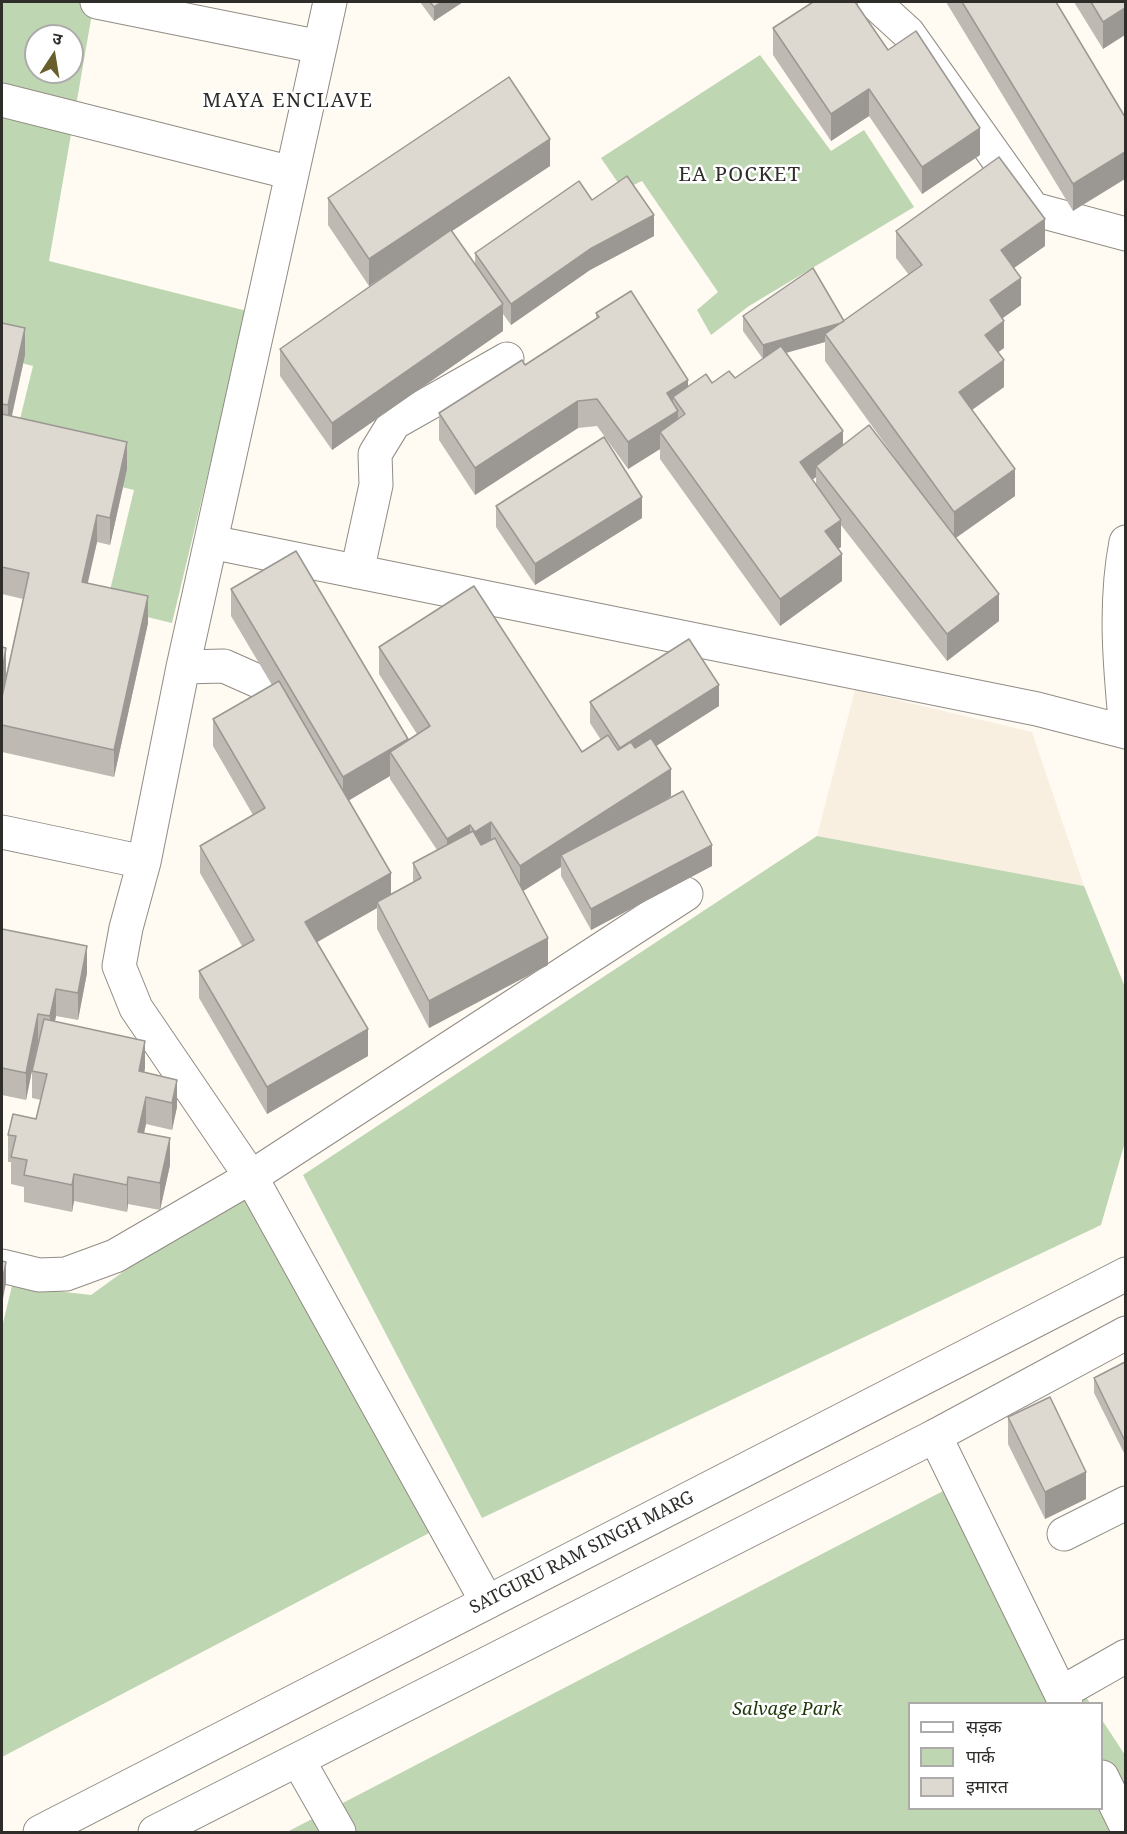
<!DOCTYPE html>
<html>
<head>
<meta charset="utf-8">
<style>
  body { margin:0 }
  #map { position:relative; width:1127px; height:1834px; overflow:hidden; background:#fffaf2; font-family:"Noto Serif","Noto Sans Devanagari",serif }
  canvas { display:block }
  .frame { position:absolute; inset:0; border:3px solid #2f2d2a; pointer-events:none }
  .legend { position:absolute; left:908px; top:1702px; width:195px; height:108px; box-sizing:border-box; background:#fff; border:2px solid #acabaa; margin:0; padding:8px 10px; list-style:none; font-size:18px; color:#2f2d2a }
  .legend li { display:flex; align-items:center; gap:12px; height:30px }
  .legend b { width:30px; border:2px solid #acabaa }
  .north { position:absolute; left:24px; top:24px; width:60px; height:60px; box-sizing:border-box; background:#fff; border:2px solid #acabaa; border-radius:50%; rotate:12deg; font-size:16px; font-weight:700; line-height:24px; text-align:center; color:#2f2d2a }
  .north::after { content:''; display:block; margin:auto; width:21px; height:27px; background:#685f2c; clip-path:polygon(50% 0,100% 100%,50% 72%,0 100%) }
</style>
</head>
<body>
<div id="map">
<canvas width="1127" height="1834"></canvas>
<div class="frame"></div>
<ul class="legend">
<li><b style="height:8px;background:#fff"></b>सड़क</li>
<li><b style="height:16px;background:#bed6b2"></b>पार्क</li>
<li><b style="height:16px;background:#ddd8d0"></b>इमारत</li>
</ul>
<div class="north">उ</div>
</div>
<script>
const ctx = document.querySelector('canvas').getContext('2d');
ctx.lineJoin = 'round';
function fillPath(path, color) { ctx.fillStyle = color; ctx.fill(path, 'evenodd'); }
function trace(path, color, width, dash) { ctx.strokeStyle = color; ctx.lineWidth = width; ctx.lineCap = dash ? 'butt' : 'round'; ctx.setLineDash(dash || []); ctx.stroke(path); }
function drawText(font, color, halo, rows, align = 'center') {
  ctx.font = font + ' "Noto Serif",serif'; ctx.lineWidth = 5; ctx.setLineDash([]); ctx.textBaseline = 'middle'; ctx.strokeStyle = halo; ctx.fillStyle = color; for (const [text, x, y, turn = 0] of rows) {
    ctx.save(); ctx.translate(x, y); ctx.rotate((+turn || 0) * Math.PI / 180); ctx.textAlign = isNaN(turn) ? turn : align; if (halo) ctx.strokeText(text, 0, 0); ctx.fillText(text, 0, 0); ctx.restore();
  }
}
fillPath(new Path2D(`
  M855 690 1032 732 1084 886 817 836Z`), '#f8efe1');
fillPath(new Path2D(`
  M2 2H94L49 261 247 311 172 623 106 607 134 490 10 460 33 366 2 358ZM36 36H72V72H36Z
  M760 55 831 151 864 130 914 207 749 306 711 335 697 310 718 292 642 181 623 190 601 158Z
  M817 836 1084 886 1125 987V1142L1101 1225 482 1518 303 1175Z
  M243 1185 431 1532 2 1757V1327L12 1286 91 1295Z
  M945 1490 1090 1703 910 1704V1808H1102V1720L1125 1755V1832H287Z`), '#bed6b2');
const minor = new Path2D(`
  M97 2 320 47
  M330 2 183 667 144 862 126 928 119 966 136 1008 251 1177 487 1602
  M874 2 908 33 1033 209 1126 234
  M2 100 292 173
  M211 542 1037 709 1126 732
  M1126 542C1114 604 1120 668 1126 730
  M357 572 376 485 375 454 394 423 507 359
  M183 667 224 666 269 686 293 725
  M2 832 144 862
  M2 1266 39 1275 66 1274 115 1256 251 1177 686 894
  M935 1436 1066 1704
  M1064 1534 1126 1503
  M1061 1693 1126 1656
  M298 1760 339 1832
  M1102 1777 1126 1826`);
const major = new Path2D(`
  M40 1832 1126 1274
  M155 1832 935 1436 1126 1333`);
trace(minor, '#918c85', 35);
trace(major, '#918c85', 35);
trace(minor, '#fff', 33);
trace(major, '#fff', 33);
fillPath(new Path2D(`
  M420 2H463L434 21Z
  M946 2H1056L1125 117 1073 211Z
  M1074 2H1125L1103 49Z
  M773 28 888 50 980 155 922 194 869 116 831 141 773 55Z
  M550 166 452 231 475 264V253L592 200 654 236 590 270 511 325 503 314V331L332 450 280 376V349L396 268 369 286 328 225V198Z
  M896 231 1045 246 1014 268 1021 305 1003 318 1004 348 998 352 1004 387 972 410 1015 496 956 538 999 621 947 661 841 525V547L838 549 842 581 780 626 660 459V449L628 469 597 426 578 428 475 495 439 440V413L525 365 596 319V313L688 386 735 378 763 359 743 331V316L844 321 909 275 896 258ZM825 342V361L906 473 843 446 786 353ZM816 477V485L812 480Z
  M2 323 25 355 12 416 127 469 110 545 97 542 87 583 148 623 114 777 2 752V647L6 675 23 599 2 594Z
  M496 506 642 518 535 585 496 527Z
  M231 589 408 740 417 734 379 674V647L582 752 601 740 590 723V702L719 706 656 746 671 796 665 800 712 866 591 930 561 876V867L523 891 548 965 429 1028 377 929V908L317 942 368 1056 267 1114 199 998V971L242 946 200 873V846L253 815 213 746V719L272 685 231 616ZM390 776V779L437 850 413 863V883L391 894 349 800Z
  M2 929 87 973 78 1020 56 1016 55 1021 145 1068 144 1073 177 1107 172 1130 146 1124 144 1133 170 1165 160 1210 128 1204 127 1212 74 1201 72 1212 24 1202V1187L11 1184V1162H8V1135L36 1119 41 1100 32 1098V1071L38 1041 26 1100 2 1095Z
  M1125 1362V1455L1094 1393V1378Z
  M1008 1417 1086 1499 1045 1519 1008 1444Z`), '#bebab3');
fillPath(new Path2D(`
  M442 2H463L434 21V7Z
  M1125 8V35L1103 49V22Z
  M869 89V116L831 141V114Z
  M980 128V155L922 194V167Z
  M550 139V166L369 286V259Z
  M1125 152V179L1073 211V184Z
  M654 215V236L590 270 511 325V304L590 249Z
  M1045 219V246L1001 277V250Z
  M1021 278V305L990 327V300Z
  M503 304V331L332 450V423Z
  M1004 321V348L985 362V335Z
  M845 322 825 334V342L763 359V345Z
  M25 328V355L8 432V405Z
  M1004 360V387L959 419V392Z
  M688 380V407L673 397V413L678 411V438L660 432V449L628 469V442L667 393Z
  M578 401V428L475 495V468Z
  M843 431V458L816 466V477L800 489V462Z
  M127 442V469L110 545V518Z
  M1015 469V496L954 539V512Z
  M642 497V518L535 585V564Z
  M97 515V542L82 609V582Z
  M841 520V547L825 558V531Z
  M842 554V581L780 626V599Z
  M999 594V621L947 661V634Z
  M148 596V623L114 777V750Z
  M6 648V675L2 698V671Z
  M719 685V706L620 769V748Z
  M408 739V766L390 752V776L343 804V777Z
  M671 769V796L566 864 561 855V867L520 893V866Z
  M491 822V849L475 859V832Z
  M470 825V852L447 866V839Z
  M712 845V866L591 930V909Z
  M391 873V900L377 902V908L305 949V922Z
  M548 938V965L429 1028V1001Z
  M87 946V973L78 1020V993Z
  M56 989V1016L50 1043V1016Z
  M38 1014V1041L26 1100V1073Z
  M368 1029V1056L267 1114V1087Z
  M145 1041V1068L139 1098V1071Z
  M177 1080V1107L172 1130V1103Z
  M146 1097V1124L138 1159V1132Z
  M170 1138V1165L160 1210V1183Z
  M74 1174V1201L72 1212V1185Z
  M128 1177V1204L127 1212V1185Z
  M6 1262V1283L2 1304V1283Z
  M1086 1472V1499L1045 1519V1492Z`), '#9b9792');
const building = new Path2D(`
  M430 2H442L434 7Z
  M813 2H855L888 50 916 31 980 128 922 167 869 89 831 114 773 28Z
  M962 2H1056L1125 117V152L1073 184Z
  M1091 2H1125V8L1103 22Z
  M509 77 550 139 369 259 328 198Z
  M999 157 1045 219 1001 250 1021 278 990 300 1004 321 985 335 1004 360 959 392 1015 469 954 512 825 334 922 265 896 231Z
  M627 176 654 215 590 249 511 304 475 253 579 181 592 200Z
  M451 230 503 304 332 423 280 349Z
  M813 268 844 321 841 323 763 345 743 316Z
  M631 291 688 380 667 393 678 411 628 442 597 399 578 401 475 468 439 413 522 360 525 365 599 317 596 313Z
  M2 323 25 328 8 405 2 404Z
  M781 346 843 431 800 462 841 520 825 531 842 554 780 599 660 432 685 414 673 397 706 374 712 383 729 371 735 378Z
  M2 414 127 442 110 518 97 515 82 582 148 596 114 750 2 725V697L29 573 2 567Z
  M869 425 999 594 947 634 816 466Z
  M604 437 642 497 535 564 496 506Z
  M296 551 408 739 343 777 231 589Z
  M474 586 582 752 608 735 618 750 631 742 635 748 651 738 671 769 520 866 491 822 475 832 470 825 447 839 390 752 430 726 379 647Z
  M689 639 719 685 620 748 590 702Z
  M2 647 6 648 2 671Z
  M279 681 391 873 305 922 368 1029 267 1087 199 971 254 940 200 846 265 808 213 719Z
  M683 791 712 845 591 909 561 855Z
  M473 831 481 845 495 838 548 938 429 1001 377 902 421 878 413 863Z
  M2 929 87 946 78 993 56 989 50 1016 38 1014 26 1073 2 1068Z
  M44 1019 145 1041 139 1071 177 1080 172 1103 146 1097 138 1132 170 1138 160 1183 128 1177 127 1185 74 1174 72 1185 24 1175 27 1160 11 1157 16 1136 8 1135 13 1114 36 1119 47 1074 32 1071Z
  M2 1261 6 1262 2 1283Z
  M1125 1362V1441L1094 1378Z
  M1050 1397 1086 1472 1045 1492 1008 1417Z`);
fillPath(building, '#ddd8d0');
trace(building, '#9b9792', 1.5);
drawText('18px', '#2f2d2a', '#fff', [
  ["SATGURU RAM SINGH MARG",582,1553,-27]
]);
drawText('italic 18px', '#1c3708', '#fff', [
  ["Salvage Park",787,1710]
]);
ctx.letterSpacing = '1.5px';
drawText('20px', '#2f2d2a', '#fff', [
  ["MAYA ENCLAVE",288,101],
  ["EA POCKET",740,175]
]);
ctx.letterSpacing = '0px';
</script>
</body>
</html>
